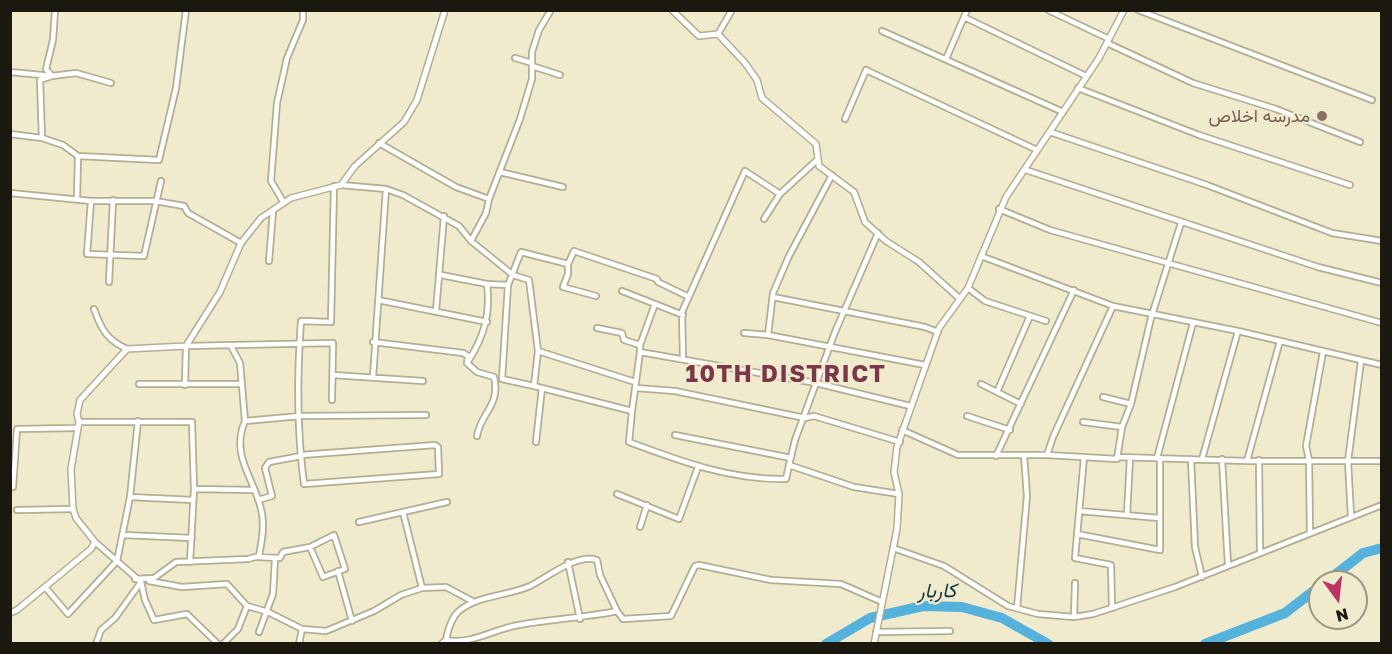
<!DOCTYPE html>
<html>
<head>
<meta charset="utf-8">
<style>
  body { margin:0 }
  #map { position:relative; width:1392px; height:654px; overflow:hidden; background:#f1ebce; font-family:"Golos Text",sans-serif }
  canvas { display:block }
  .frame { position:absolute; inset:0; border:12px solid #1b190f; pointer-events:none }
  .north { position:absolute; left:1308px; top:570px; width:60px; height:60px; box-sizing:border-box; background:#f1ebce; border:2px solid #9b9782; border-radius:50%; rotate:165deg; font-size:16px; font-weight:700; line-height:24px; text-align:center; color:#1b190f }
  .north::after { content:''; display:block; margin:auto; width:21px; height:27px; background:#bd3165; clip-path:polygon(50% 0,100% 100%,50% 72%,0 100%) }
</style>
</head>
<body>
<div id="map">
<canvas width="1392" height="654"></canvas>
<div class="frame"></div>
<div class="north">N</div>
</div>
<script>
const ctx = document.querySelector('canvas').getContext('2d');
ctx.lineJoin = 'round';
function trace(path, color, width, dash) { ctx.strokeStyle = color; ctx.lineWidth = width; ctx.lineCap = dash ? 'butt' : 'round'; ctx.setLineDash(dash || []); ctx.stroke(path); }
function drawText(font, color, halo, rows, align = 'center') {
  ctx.font = font + ' "Golos Text",Vazirmatn,sans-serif'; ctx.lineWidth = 4.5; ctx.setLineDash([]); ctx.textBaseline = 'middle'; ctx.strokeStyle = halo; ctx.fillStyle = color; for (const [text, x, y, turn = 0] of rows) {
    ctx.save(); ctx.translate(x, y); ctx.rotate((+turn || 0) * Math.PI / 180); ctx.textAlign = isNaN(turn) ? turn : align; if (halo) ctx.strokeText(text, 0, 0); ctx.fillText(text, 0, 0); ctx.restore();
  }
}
trace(new Path2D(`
  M1326 582 1363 553 1382 548
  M826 644 870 618 923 606 962 607 1002 618 1048 644
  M1205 644 1285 613 1320 586`), '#55b2dd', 10);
const minor = new Path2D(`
  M55 10 53 40 46 69 52 76 40 80 42 138 63 145 78 156
  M1048 10 1109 39
  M1138 10 1372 100
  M964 17 1086 76
  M882 31 1063 112
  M718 34 732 10
  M1107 43 1193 83 1276 109 1360 142
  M515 58 532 63
  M946 59 967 10
  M532 66 560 75
  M10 72 52 76 76 73 111 83
  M1078 88 1199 135 1350 185
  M845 119 866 70 1037 150
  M1050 132 1207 185 1332 233 1382 241
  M10 134 42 138
  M379 143 456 187 489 199 486 213 471 241
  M1026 170 1318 267 1382 283
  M500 172 563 187
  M341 185 386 189 403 195 459 226 471 241 513 275 529 280 538 351 534 386 632 411 640 352 816 383 910 406
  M10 193 91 201H155L184 206 188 213 241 243
  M77 198 78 156 159 160 176 88 186 10
  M489 199 520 119 532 79V52L539 30 551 10
  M91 201 87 254 144 256 161 181
  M284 203 271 181 277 103 287 58 303 20V10
  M999 209 1050 230 1382 323
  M764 219 780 194
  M981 256 1113 306 1238 331 1382 365
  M269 261 273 211
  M568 264V274L563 287 596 296
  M441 275 487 284 508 285
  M109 282 113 200
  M968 288 985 301 1046 321
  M622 291 683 315
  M773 297 925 327 938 332
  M378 300 487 322
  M94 309C101 329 107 340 127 349
  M436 311 444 216
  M597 328 622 333 624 340 640 345V352
  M744 333 768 335 925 365
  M768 335 773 293 789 256 832 175
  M373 342 463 353 468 356 467 363 477 372 494 377C501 405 480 414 477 436
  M640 345 655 304
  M231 346 240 363 245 421
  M538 351 635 382
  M683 358 682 312 745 171 780 194 817 160
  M469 360C484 336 491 313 487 284
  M333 375 423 381
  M373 377 386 189
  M139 384H242
  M981 384 1021 404
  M185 385 186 346 333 343 332 400
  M534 386 502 379 508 285 521 252 568 264 574 251 657 279 658 282 689 297
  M636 388 675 391 805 418 814 416 900 442
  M997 392 1030 316
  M1103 397 1131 404
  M632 411 629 442C680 461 730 480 786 479L789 465 854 487 899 494
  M967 416 1010 430
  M79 422H192L194 489 190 562
  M1083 422 1122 427
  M902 430 958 455H1047L1117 459 1119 457 1247 461H1382
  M675 435 791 458
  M536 442 542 388
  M301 455 435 445 438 447 439 474 304 484C297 431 297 374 301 321L331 322 334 186
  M1047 455 1053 437 1113 306
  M996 456 1074 290
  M1084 457 1075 558 1111 565 1112 608
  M1157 458 1193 323
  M1117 459 1122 427 1131 404 1151 318 1181 223
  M1191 459 1195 547 1202 577
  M1202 459 1238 331
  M1222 459 1228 565
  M1259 460 1260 551
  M1247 461 1280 341
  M789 465 795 440 835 332 878 233
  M13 487 17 429 76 428
  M194 489 253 490
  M617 494 679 519 698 467
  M130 497 193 500
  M258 500 272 496 265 468 269 462 301 456
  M17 510 73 509
  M1079 511 1159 518
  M403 512 422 588
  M1127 515 1130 458
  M1351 516 1348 461 1361 361
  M359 522 447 502
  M640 527 647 505
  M1310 532 1309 460 1306 446 1323 352
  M1077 534 1160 550V458
  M124 535 192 538
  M95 542 141 582 145 600 154 620 187 614 218 644
  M893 548 944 566 1008 606 1038 614 1074 617 1093 614 1175 587 1382 505
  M257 557 280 558 283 552 310 547 334 535 345 569 323 577 310 547
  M568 562 580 619
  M338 571 352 621
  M135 579 154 578 176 562 248 559 259 556C262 540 265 525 261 509 254 478 230 455 245 421L300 416 426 415
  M149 581 182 587 227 584 247 606 268 612 302 629 326 631 374 611 401 595 422 588 446 587 474 602
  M45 587 68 614 117 561 130 497 138 421
  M1017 608 1027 496 1024 455
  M1074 617 1075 583
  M259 632 273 594 275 559
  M876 632 950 631
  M446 640C448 629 451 618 459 611 478 595 508 596 530 586 548 577 577 553 597 560L600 575 617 611
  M96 644 101 630 115 618 141 582
  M223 644 238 629 247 606
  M299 644 302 629
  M441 644 446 640C472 645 493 629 519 625 551 619 584 618 617 611L623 619 671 616 695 566 699 565 771 580 841 584 880 601`);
const tertiary = new Path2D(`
  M672 10 699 36 718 34 745 63 757 80 762 98 816 144 819 166 854 192 865 222 886 241 919 262 959 298
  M10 613 17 610 91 549 95 542 76 518 73 509 71 469 79 422 77 414 80 400 127 349 186 346 220 292 241 243 261 218 291 198 341 185 355 166 404 122 417 100 445 10
  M874 644 897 529 899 494 894 472 897 447 939 328 968 288 1006 197 1099 58 1124 10`);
trace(minor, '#b3ad92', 8);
trace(tertiary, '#b3ad92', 8);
trace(minor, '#fff', 4.5);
trace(tertiary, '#fff', 5);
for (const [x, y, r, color] of [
  [1322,116,6,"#8d6e63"]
]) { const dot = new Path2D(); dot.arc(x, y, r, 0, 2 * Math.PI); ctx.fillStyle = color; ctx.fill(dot); trace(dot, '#f1ebce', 2); }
drawText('18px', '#785e54', '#f1ebce', [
  ["مدرسه اخلاص",1310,116]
], 'right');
drawText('italic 20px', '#0b3648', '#f1ebce', [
  ["کاربار",937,591,-1]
]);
ctx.letterSpacing = '1.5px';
drawText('bold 24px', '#7c364b', '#f1ebce', [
  ["10TH DISTRICT",786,374]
]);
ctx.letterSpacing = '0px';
</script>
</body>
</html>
